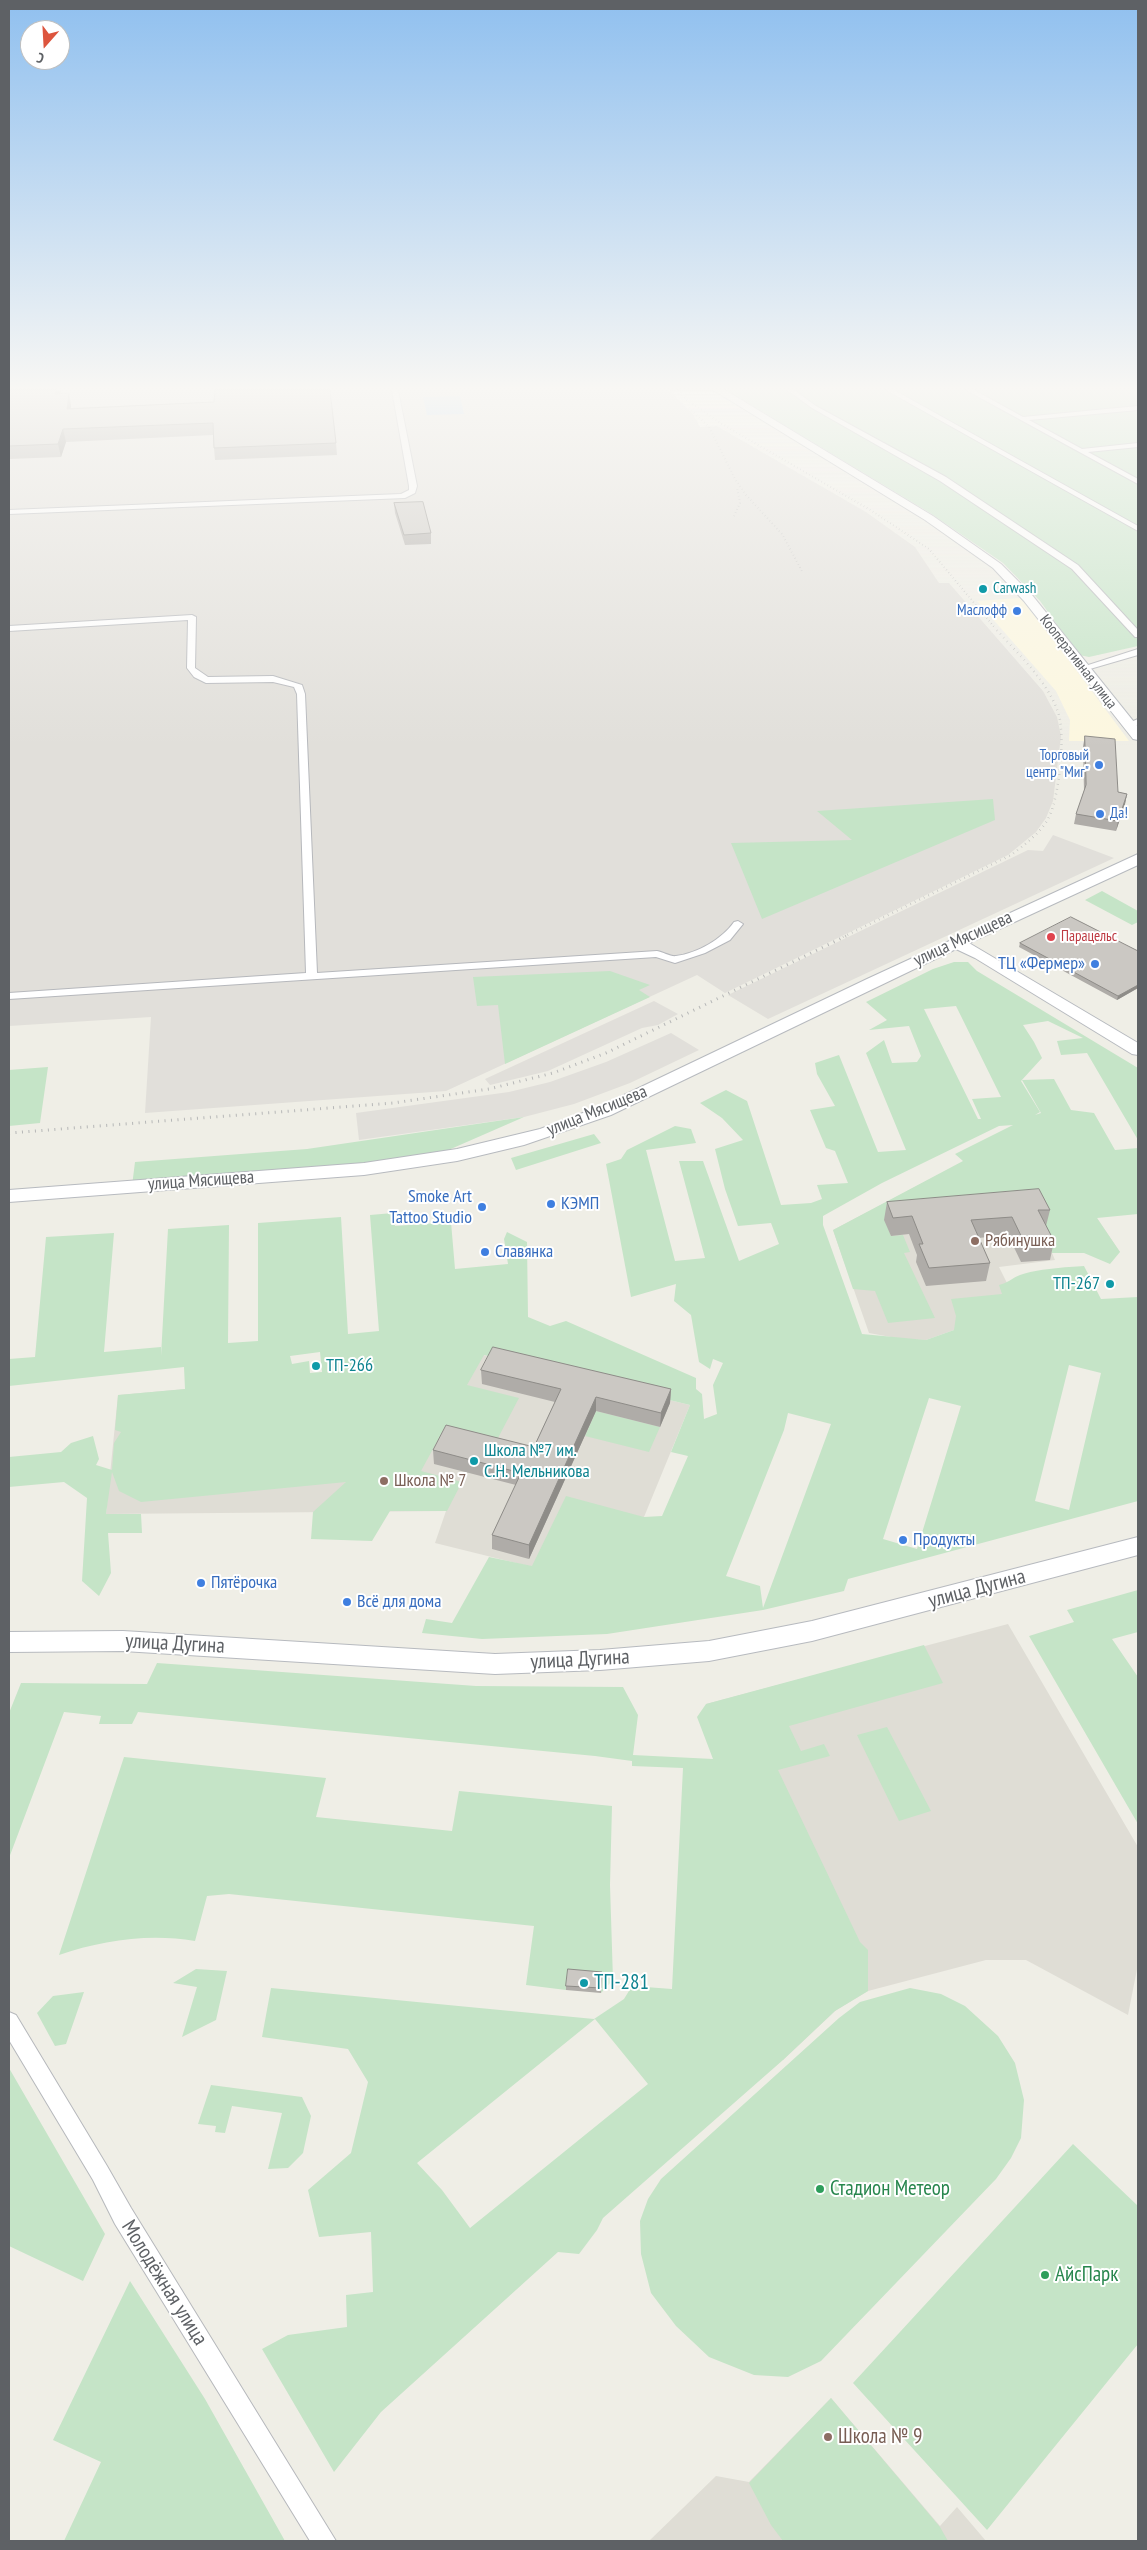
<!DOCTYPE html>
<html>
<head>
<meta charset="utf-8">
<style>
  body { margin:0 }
  #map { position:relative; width:1147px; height:2550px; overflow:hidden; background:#efeee6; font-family:"PT Sans Narrow",sans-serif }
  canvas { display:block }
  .frame { position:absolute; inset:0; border:10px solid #5e6165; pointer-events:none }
  .north { position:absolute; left:20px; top:20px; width:50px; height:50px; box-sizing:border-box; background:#fff; border:1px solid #bfc0c1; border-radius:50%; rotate:199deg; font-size:14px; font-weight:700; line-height:20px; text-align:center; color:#5e6165 }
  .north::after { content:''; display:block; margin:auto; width:18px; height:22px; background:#dd553e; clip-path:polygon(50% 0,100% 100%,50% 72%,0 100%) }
</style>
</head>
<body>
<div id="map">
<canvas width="1147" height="2550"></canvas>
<div class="frame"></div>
<div class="north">С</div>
</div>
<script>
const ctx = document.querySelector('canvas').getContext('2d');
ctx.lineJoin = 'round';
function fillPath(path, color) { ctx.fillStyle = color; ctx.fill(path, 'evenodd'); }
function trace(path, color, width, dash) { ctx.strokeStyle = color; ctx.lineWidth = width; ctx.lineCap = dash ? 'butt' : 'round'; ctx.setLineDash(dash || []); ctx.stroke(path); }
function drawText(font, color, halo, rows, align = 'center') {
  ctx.font = font + ' "PT Sans Narrow",sans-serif'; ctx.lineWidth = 4; ctx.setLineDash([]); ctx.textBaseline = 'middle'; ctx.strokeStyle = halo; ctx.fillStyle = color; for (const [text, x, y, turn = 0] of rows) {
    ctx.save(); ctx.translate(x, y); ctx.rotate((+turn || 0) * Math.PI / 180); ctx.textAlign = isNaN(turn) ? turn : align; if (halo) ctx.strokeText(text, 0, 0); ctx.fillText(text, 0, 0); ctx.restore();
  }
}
fillPath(new Path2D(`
  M1020 598 1055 642 1129 741H1069L1070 720 1056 691 977 601Z`), '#fcf7df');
fillPath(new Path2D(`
  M9 390H669L693 414 700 427 717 426 866 512 915 547 939 583H949L1043 691 1057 717 1061 736 1053 801 1046 818 1036 832 1008 855 725 993 697 975 446 1091 145 1113 151 1017 9 1026Z
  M1053 835 1114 858 768 1019 728 995 1028 850 1043 851Z
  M654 1001 678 1014 658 1025 642 1028 548 1071 490 1085 485 1079Z
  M671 1033 699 1050 630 1083 574 1104 524 1117 359 1140 356 1113 509 1092 550 1082 606 1062Z`), '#e1dfda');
fillPath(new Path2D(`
  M978 1154 1063 1168 1120 1252 1052 1253 1055 1260 999 1267 1028 1325 954 1330 926 1340 902 1339 869 1333 833 1230Z
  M471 1352 690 1405 644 1517 532 1567 435 1543 446 1511 106 1514 118 1395 446 1366Z
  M1008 1624 1138 1847V1964L1128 2015 1026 1960H986L868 1991 835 2011 783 2060 739 1788 706 1704Z
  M831 2398 940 2526 957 2507 986 2541H649L716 2476 749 2482Z`), '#dfddd5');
fillPath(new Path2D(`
  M726 390H1138V646L1089 657 1079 655 1040 601 1003 563 930 513Z
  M993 799 995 820 762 919 731 843 852 840 817 811Z
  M1102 891 1138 911V922L1132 925 1085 900Z
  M954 962H968L977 971 1138 1068V1140L1087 1053 1061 1055 1057 1041 1083 1038 1048 1021 1023 1025 1034 1042 1042 1058 1021 1081 1040 1112 1035 1115 1041 1113 1022 1080 1054 1079 1071 1110 1094 1113 1115 1150 1138 1148V1214L1097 1218 1120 1252 1110 1264 1084 1253H1052L1041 1228 885 1220 891 1236 903 1235 910 1252 904 1253 935 1318 888 1323 875 1291 853 1289 833 1230 963 1161 955 1154 1013 1125 999 1126 882 1183 823 1216V1225L862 1334 926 1340 954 1330 956 1316 951 1299 1002 1294 999 1285C1008 1283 1012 1278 1020 1275 1036 1269 1067 1267 1084 1266L1101 1299 1138 1297V1501L848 1579 844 1591 763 1610 607 1634 482 1639 422 1633 426 1619 452 1623 489 1557 532 1566 566 1496 644 1517 662 1516 688 1456 671 1452 690 1405 484 1355 467 1385 519 1398 498 1438 446 1425 421 1471 462 1482 447 1511H390L372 1541 311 1539 313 1512 346 1482 141 1502 119 1491 112 1472 106 1514H141L142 1533H108L111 1573 99 1596 82 1581 87 1498 64 1482 9 1487V1457L61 1452 71 1443 93 1436 99 1459 96 1465 112 1470 114 1443 121 1432 115 1430 118 1395 185 1389 184 1367 9 1386V1359L35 1357 46 1237 114 1233 104 1352 161 1347V1356L168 1229 229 1225 228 1343 258 1341V1223L341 1217 348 1334 379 1331 370 1215 393 1213 395 1226 451 1222 455 1269 508 1264 504 1239 507 1232 527 1242 528 1317 550 1326 566 1321 696 1378V1389L702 1394 704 1419 717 1414 713 1385 723 1363 713 1359 710 1369 699 1362 691 1315 674 1301 676 1284 631 1297 606 1164 621 1159 627 1150 675 1126 691 1129 696 1143 646 1150 675 1261 705 1258 679 1161H703L739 1261 779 1244 771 1223 738 1226 725 1189 715 1149 743 1140 722 1118 700 1103 726 1090 747 1101 781 1205 811 1203 822 1199 817 1185 848 1183 835 1151 826 1148 810 1110 835 1106 817 1074 815 1063 839 1055 878 1152 906 1150 866 1053 884 1040 892 1063 917 1062 921 1056 909 1026 869 1030 887 1020 866 1002 933 969ZM956 1006 1001 1097 972 1099 981 1119H978L924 1009ZM320 1352 322 1372 310 1373 309 1361 292 1364 290 1356ZM1069 1365 1101 1373 1069 1510 1035 1501ZM929 1398 961 1406 917 1549 883 1539ZM788 1413 831 1424 763 1608 760 1586 726 1576 784 1430Z
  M610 971 650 985 639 990 650 997 505 1064 498 1005 477 1006 473 977Z
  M48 1067 40 1123 9 1126V1070Z
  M524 1117 421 1162 132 1186 135 1162 307 1149Z
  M594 1134 601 1143 516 1170 511 1158Z
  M596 1411 660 1427 649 1452 585 1436Z
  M1138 1590V1632L1112 1639 1138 1677V1824L1029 1636 1074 1622 1067 1610Z
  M924 1645 943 1683 789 1726 801 1751 824 1744 830 1756 778 1770 860 1942 868 1950V1991L835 2011 783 2060 603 2218 597 2230 579 2254 558 2252 381 2412 334 2472 262 2349 288 2335 347 2327 346 2295 373 2292 371 2232 319 2237 308 2190 351 2153 368 2082 348 2049 262 2037 271 1988 594 2019 624 1999 632 1986 672 1989 683 1768 632 1766V1761L595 1756 138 1712 132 1724H99L101 1716 64 1712 9 1858V1713L21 1683 147 1684 157 1663 476 1686 623 1687 638 1715 633 1755 713 1759 697 1717 706 1704ZM595 2019 648 2084 470 2228 442 2190 417 2163Z
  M887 1727 931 1811 899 1821 857 1735Z
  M124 1757 326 1778 316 1817 452 1831 459 1791 612 1806 610 1885 613 1980 601 1993 602 1976 566 1990 526 1985 534 1926 229 1894 207 1896 195 1941C150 1933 102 1940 59 1955Z
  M196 1969 227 1971 216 2020 182 2037 197 1987 173 1983Z
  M910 1988 941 1994 965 2006 998 2036 1015 2063 1024 2100 1021 2138 1011 2158 996 2179 821 2361 788 2377 754 2375 709 2357 676 2326 651 2293 641 2254 640 2221 648 2199 661 2179 839 2018 860 2002Z
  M84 1992 66 2044 55 2046 37 2013 53 1996Z
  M9 2068 105 2234 83 2281 9 2246Z
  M211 2085 302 2097 311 2116 303 2153 288 2168 268 2169 282 2113 232 2106 225 2133 215 2132 216 2126 198 2124Z
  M1073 2144 1138 2206V2344L987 2530 853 2383Z
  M130 2281 205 2399 285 2541H64L101 2462 53 2440Z
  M831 2398 940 2527 948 2541H783L771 2525 749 2483Z`), '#c5e4c7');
fillPath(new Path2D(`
  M460 396 464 414 427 415 423 397Z`), '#acd2f9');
const street = new Path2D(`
  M392 390H398L417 486 415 493 405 498 9 514V510L401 494 409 490V486Z
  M787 390H794L816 406 946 477 1078 565 1138 630V637H1135L1072 569 940 481 812 408Z
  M886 390H894L1138 526V531Z
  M966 390H974L1023 417 1138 406V410L1029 420 1082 449 1138 443V447L1088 452 1138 479V484Z
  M192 615 196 617 195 668 208 677 273 676 302 685 305 694 317 973 657 951C663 952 671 957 676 956 698 953 722 939 734 922L738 921 743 924 730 940 705 953 675 963 656 957 9 999V993L306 973 297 694 294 687 273 682 206 683 194 677 187 668 188 620 9 631V626Z
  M1138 649V655L1083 671 1079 668Z
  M1138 719V725L1129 728 1124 725Z
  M9 2012 16 2015 107 2166 131 2208 336 2541H310L115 2224 93 2180 9 2040Z`);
const secondary = new Path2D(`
  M713 390H725L933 516 1001 564 1032 595 1138 727V740L1133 739 1024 601 993 568 925 520Z
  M1138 854V865L969 943 1138 1043V1055L1132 1054 975 958 956 949 611 1115 524 1145 457 1161 364 1175 9 1202V1190L364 1163 457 1149 540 1129 599 1107 867 979Z
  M1138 1537V1555L812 1641 709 1661 600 1670 495 1674 123 1651 9 1652V1632L123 1631 495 1654 600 1650 709 1641 812 1621Z`);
trace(street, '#b6b8bc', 2);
trace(secondary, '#b7babf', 2);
fillPath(street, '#fff');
fillPath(secondary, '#fff');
trace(new Path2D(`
  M677 390 688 401 722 424 872 511 929 549 995 628
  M689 408 709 427 735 479 746 495 782 534 803 573
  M734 516 740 503 737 487`), '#b6b7b7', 2, [0.5, 3]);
trace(new Path2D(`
  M843 937 1011 855C1024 845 1041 833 1049 817 1059 797 1066 734 1058 712 1047 680 1016 652 994 627`), '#b6b7b7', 2.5, [0.5, 4.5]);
trace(new Path2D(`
  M9 1133 393 1103 489 1089 553 1073 606 1053 846 936`), '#b6b7b7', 3, [1, 5.5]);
fillPath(new Path2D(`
  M9 390H61V394L71 405V408L214 402 336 443 337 455 215 460 213 435 66 442 61 457 9 459Z
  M394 503 431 533V544L405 545 395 513Z
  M1085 736 1118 792 1127 794 1125 804 1116 831 1074 824 1076 814 1084 791 1083 746Z
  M1020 943 1138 951V988L1117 1000 1019 947Z
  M887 1202 1050 1210 1046 1226 1054 1241 1050 1260 1021 1262 1008 1235 978 1238 990 1263 986 1281 926 1286 916 1262 917 1255 909 1234 891 1236 884 1220Z
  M481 1370 671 1389 670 1403 660 1427 596 1411 529 1559 492 1549V1535L516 1485 434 1464 433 1450 534 1447 555 1402 482 1384Z
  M602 1972 601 1993 566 1990V1986Z`), '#afaca8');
fillPath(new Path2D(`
  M56 390H61L58 406 55 394Z
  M69 393 71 405 69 421 67 409Z
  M63 429 66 442 61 457 58 444Z
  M1127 794 1125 804 1116 831 1118 821Z
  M1138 985V988L1117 1000 1118 996Z
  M671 1389 670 1403 660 1427 661 1413Z
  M596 1397V1411L529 1559V1545Z`), '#8e8c88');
const building = new Path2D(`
  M9 390H56L55 394 69 393 67 409 214 402 215 390H330L336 443 214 448 213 423 63 429 58 444 9 446Z
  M423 502 431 533 404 535 394 503Z
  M1085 736 1115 739 1118 792 1127 794 1118 821 1076 814 1086 785Z
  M1071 917 1138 951V985L1118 996 1020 943Z
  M1039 1189 1050 1210H1038L1054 1241 1025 1244 1012 1217 971 1220 990 1263 929 1268 919 1244H923L912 1216 893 1218 887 1202Z
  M493 1347 671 1389 661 1413 596 1397 529 1545 492 1535 521 1473 433 1450 446 1425 534 1447 561 1389 481 1370Z
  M568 1969 602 1972 601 1988 566 1986Z`);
fillPath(building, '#cbc8c3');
trace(building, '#8e8c88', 1);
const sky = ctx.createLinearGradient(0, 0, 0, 747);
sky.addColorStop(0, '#90c0ef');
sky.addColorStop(0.52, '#f8f7f4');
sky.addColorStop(1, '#f8f7f400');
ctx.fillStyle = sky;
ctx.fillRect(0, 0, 1147, 747);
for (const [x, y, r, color] of [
  [983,589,5,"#0f9aa8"],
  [1017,611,5,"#3f7fe0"],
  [1099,765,5,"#3f7fe0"],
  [1100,814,5,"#3f7fe0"],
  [1051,937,5,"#e0444e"],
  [1095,964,5,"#3f7fe0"],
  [551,1204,5,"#3f7fe0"],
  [482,1207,5,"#3f7fe0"],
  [975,1241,5,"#8d6e63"],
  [485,1252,5,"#3f7fe0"],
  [1110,1284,5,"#0f9aa8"],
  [316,1366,5,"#0f9aa8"],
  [474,1461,5,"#0f9aa8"],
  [384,1481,5,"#8d6e63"],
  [903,1540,5,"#3f7fe0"],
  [201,1583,5,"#3f7fe0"],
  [347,1602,5,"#3f7fe0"],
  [584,1983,5,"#0f9aa8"],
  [820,2189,5,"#2e9e5b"],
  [1045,2275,5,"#2e9e5b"],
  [828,2437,5,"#8d6e63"]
]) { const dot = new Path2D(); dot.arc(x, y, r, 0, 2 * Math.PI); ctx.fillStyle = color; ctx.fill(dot); trace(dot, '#fff', 2); }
drawText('15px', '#0d838f', '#fff', [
  ["Carwash",993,589]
], 'left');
drawText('15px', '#366cbe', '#fff', [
  ["Маслофф",1007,611],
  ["Торговый",1089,756],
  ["центр \"Миг\"",1089,773],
  ["Да!",1110,814,"left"]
], 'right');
drawText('15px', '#5e6165', '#fff', [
  ["Кооперативная улица",1078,662,52]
]);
drawText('15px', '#be3a42', '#fff', [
  ["Парацельс",1061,937]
], 'left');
drawText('18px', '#5e6165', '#fff', [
  ["улица Мясищева",963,939,-25],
  ["улица Мясищева",597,1111,-22],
  ["улица Мясищева",201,1181,-4]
]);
drawText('18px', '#366cbe', '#fff', [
  ["ТЦ «Фермер»",1085,964,"right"],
  ["Smoke Art",472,1197,"right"],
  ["Tattoo Studio",472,1218,"right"],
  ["КЭМП",561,1204],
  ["Славянка",495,1252],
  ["Продукты",913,1540],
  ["Пятёрочка",211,1583],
  ["Всё для дома",357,1602]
], 'left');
drawText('18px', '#785e54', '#fff', [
  ["Рябинушка",985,1241],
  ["Школа № 7",394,1481]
], 'left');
drawText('18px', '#0d838f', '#fff', [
  ["ТП-267",1100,1284,"right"],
  ["ТП-266",326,1366],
  ["Школа №7 им.",484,1451],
  ["С.Н. Мельникова",484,1472]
], 'left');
drawText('21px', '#5e6165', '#fff', [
  ["улица Дугина",977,1589,-15],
  ["улица Дугина",175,1644,3],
  ["улица Дугина",580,1660,-3],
  ["Молодёжная улица",164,2283,58]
]);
drawText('21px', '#0d838f', '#fff', [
  ["ТП-281",594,1983]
], 'left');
drawText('21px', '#27864d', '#fff', [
  ["Стадион Метеор",830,2189],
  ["АйсПарк",1055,2275]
], 'left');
drawText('21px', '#785e54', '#fff', [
  ["Школа № 9",838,2437]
], 'left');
</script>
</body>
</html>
